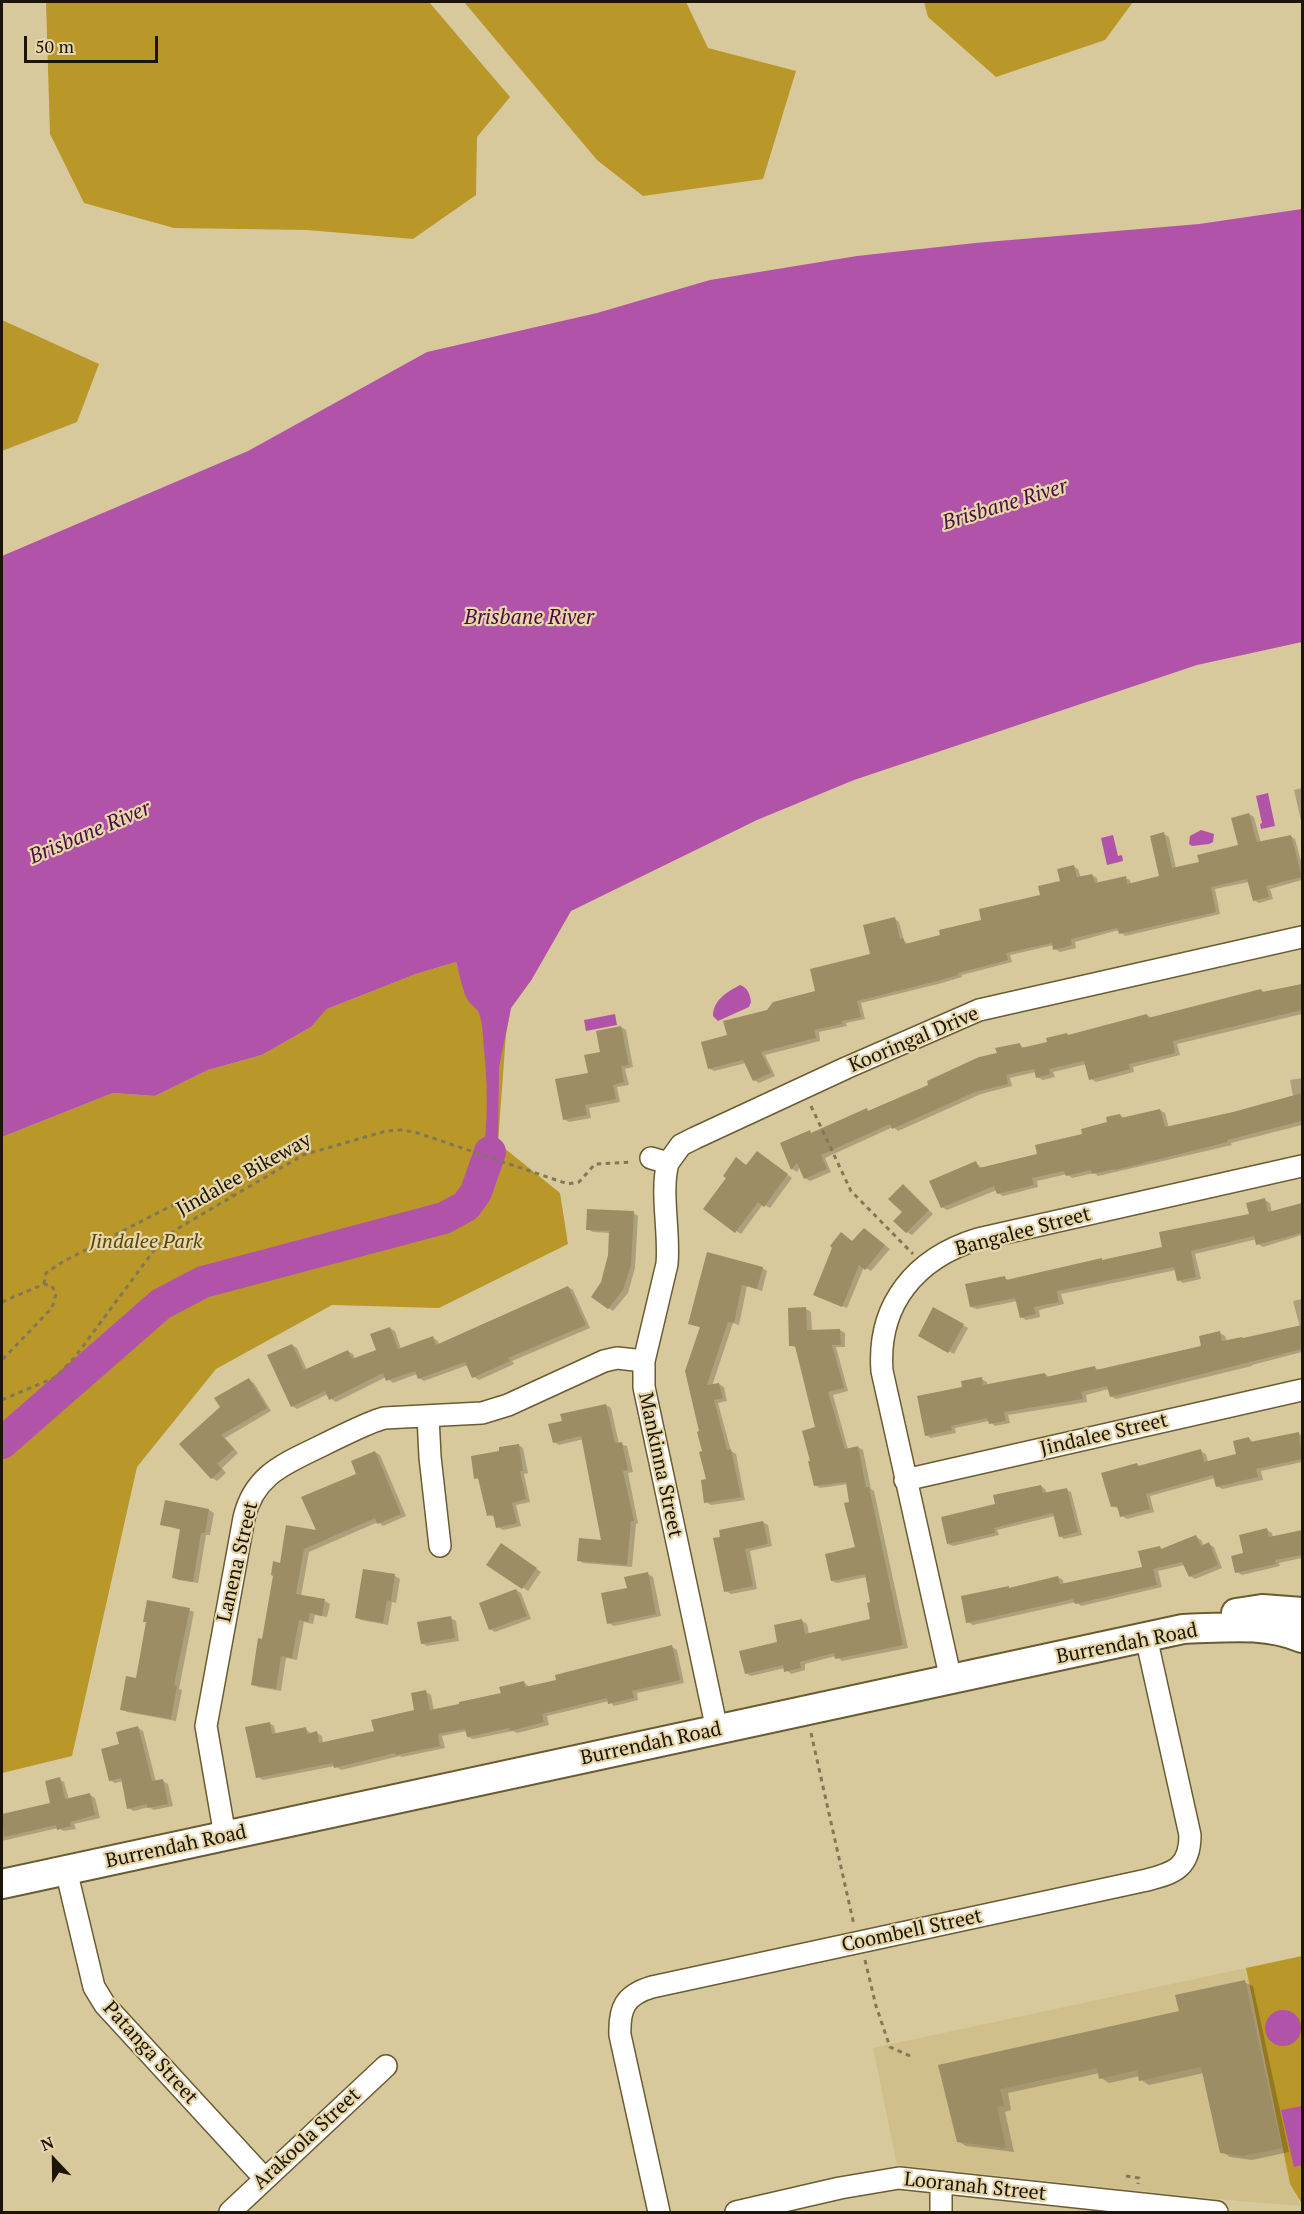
<!DOCTYPE html>
<html>
<head>
<meta charset="utf-8">
<style>
  body { margin:0 }
  #map { position:relative; width:1304px; height:2214px; overflow:hidden; background:#d8c99d; font-family:"PT Serif",serif }
  canvas { display:block }
  .frame { position:absolute; inset:0; border:3px solid #1b1505; pointer-events:none }
  .north { position:absolute; left:24px; top:2130px; width:60px; height:60px; -webkit-text-stroke:4px #e6d6a9; paint-order:stroke; rotate:338deg; font-size:16px; font-weight:700; line-height:24px; text-align:center; color:#1b1505 }
  .north::after { content:''; display:block; margin:auto; width:21px; height:27px; background:#1b1505; clip-path:polygon(50% 0,100% 100%,50% 72%,0 100%) }
  .scale { position:absolute; left:24px; top:36px; width:134px; height:27px; box-sizing:border-box; border:3px solid #1b1505; border-top:0; padding-left:8px; font-size:18px; line-height:21px; white-space:nowrap; color:#1b1505; -webkit-text-stroke:4px #e6d6a9; paint-order:stroke }
</style>
</head>
<body>
<div id="map">
<canvas width="1304" height="2214"></canvas>
<div class="frame"></div>
<div class="north">N</div>
<div class="scale">50 m</div>
</div>
<script>
const ctx = document.querySelector('canvas').getContext('2d');
ctx.lineJoin = 'round';
function fillPath(path, color) { ctx.fillStyle = color; ctx.fill(path, 'evenodd'); }
function trace(path, color, width, dash) { ctx.strokeStyle = color; ctx.lineWidth = width; ctx.lineCap = dash ? 'butt' : 'round'; ctx.setLineDash(dash || []); ctx.stroke(path); }
function drawText(font, color, halo, rows, align = 'center') {
  ctx.font = font + ' "PT Serif",serif'; ctx.lineWidth = 4.5; ctx.setLineDash([]); ctx.textBaseline = 'middle'; ctx.strokeStyle = halo; ctx.fillStyle = color; for (const [text, x, y, turn = 0] of rows) {
    ctx.save(); ctx.translate(x, y); ctx.rotate((+turn || 0) * Math.PI / 180); ctx.textAlign = isNaN(turn) ? turn : align; if (halo) ctx.strokeText(text, 0, 0); ctx.fillText(text, 0, 0); ctx.restore();
  }
}
fillPath(new Path2D(`
  M1246 1968 1290 2184 1302 2206 1237 2201 897 2165 873 2048Z`), '#d1bf8b');
fillPath(new Path2D(`
  M46 2H429L510 97 477 137 476 195 413 239 307 230 174 228 84 203 50 134Z
  M464 2H686L708 48 796 71 763 179 643 196 597 160Z
  M924 2H1133L1105 40 996 77 928 17Z
  M2 320 99 364 77 422 2 451Z
  M456 962 469 1001 532 979 511 1008 506 1034 498 1143 560 1193 568 1244 439 1308 332 1305 216 1369 137 1467 72 1756 2 1773V1137L113 1093 155 1096 208 1070 262 1055 311 1027 327 1009 416 974Z
  M1302 1956V2204L1290 2184 1246 1968Z`), '#b99729');
fillPath(new Path2D(`
  M1302 209V642L1197 665 854 780 757 820 571 911 532 979 511 1008 499 1067 498 1143 491 1167 476 1192C488 1145 489 1097 484 1049 483 1038 483 1027 480 1016 478 1008 474 1008 469 1002 462 992 460 974 456 962L416 974 327 1009 311 1027 262 1055 208 1070 155 1096 113 1093 2 1137V556L248 451 427 352 597 313 710 280 857 256 975 243 1199 224Z
  M1268 793 1275 826 1261 829 1260 824 1262 823 1256 796Z
  M1201 830 1214 834 1213 842 1209 844 1192 846 1189 844 1190 836Z
  M1113 835 1118 856 1122 855 1123 861 1107 865 1101 838Z
  M740 985C748 988 750 994 751 1002L749 1007 718 1021 713 1016C713 1000 727 992 740 985Z
  M615 1014 617 1025 586 1031 584 1020Z
  M1265 2028a18 18 0 1 1 36 0a18 18 0 1 1-36 0Z
  M1302 2106V2165L1294 2167 1281 2110Z`), '#b154a9');
fillPath(new Path2D(`
  M1302 788V825L1294 790Z
  M1249 814 1254 817 1261 843 1290 836 1295 839 1302 865V880L1270 889 1273 899 1259 903 1254 900 1249 882 1215 889 1220 914 1125 936 1119 930 1075 942 1076 948 1060 952 1055 949 1054 945 1010 955 1012 962 962 975V977L942 983 861 1003 865 1019 846 1023 847 1026 819 1032 820 1041 765 1055 775 1076 759 1083 754 1080 746 1063 714 1071 709 1068 729 1036 768 1011 816 992 872 955 895 919 899 922 904 940 908 945 942 937 1042 896 1062 882 1074 867 1078 869 1081 878 1092 875 1097 878 1098 884 1125 878 1130 880 1131 884 1161 877 1164 834 1169 837 1176 868 1201 863 1240 846Z
  M1302 984V1014L1177 1044 1180 1055 1133 1067 1134 1072 1096 1082 1091 1079 1087 1064 1053 1072 1055 1077 1043 1080 1037 1077 1036 1072 1010 1078 1012 1086 981 1094 898 1131 893 1127 825 1158 831 1172 810 1181 805 1178 800 1167 797 1172 792 1169 782 1144 810 1132 813 1134 867 1110 871 1112 1019 1044 1025 1049 1147 1015 1152 1018 1261 990 1266 993Z
  M621 1027 626 1030 633 1067 625 1069 629 1085 617 1087 620 1102 589 1108 591 1118 569 1122 564 1119 602 1053Z
  M1302 1078V1125L1231 1143 1232 1145 1098 1176 1094 1173 1072 1178 1067 1174 1037 1181 1038 1187 1003 1196 998 1193 997 1190 947 1210 942 1207 976 1163 983 1169 1039 1155 1109 1123 1120 1115 1126 1119 1160 1110 1165 1113 1169 1128 1234 1113 1293 1096 1290 1080Z
  M762 1156 792 1178 770 1208 763 1204 741 1234 705 1209 728 1178Z
  M903 1186 933 1214 912 1235 907 1232 904 1212Z
  M1265 1200 1270 1203 1272 1213 1302 1204V1235L1263 1247 1258 1244 1257 1239 1195 1254 1201 1279 1183 1283 1178 1280 1176 1270 1061 1294 1064 1304 1039 1310 1040 1317 1026 1320 1021 1317 1018 1301 977 1309 971 1307 1005 1278 1010 1281 1101 1259 1104 1261 1164 1248 1251 1215Z
  M633 1213 638 1216 635 1268 628 1293 613 1311 608 1308 602 1282 609 1256 610 1233 593 1232 588 1229Z
  M869 1232 890 1249 871 1271 864 1267 847 1308 820 1297 853 1242Z
  M762 1268 767 1271 762 1291 747 1286 739 1325 733 1323 712 1386 719 1384 724 1387 727 1401 718 1403 731 1451 736 1454 745 1500 711 1505 706 1502 708 1480 701 1432V1328L690 1323Z
  M568 1287 573 1290 590 1328 512 1361 514 1364 479 1380 474 1377 468 1365 424 1381 419 1378 417 1374 393 1383 386 1377 336 1402 331 1399 328 1394 297 1409 292 1406V1345L297 1348 307 1370 347 1351 353 1354 355 1359 378 1350 389 1328 395 1331 401 1349 433 1338 438 1341 439 1345Z
  M1302 1299V1352L1252 1365V1366L1116 1399 1111 1396 1109 1389 1086 1395 1087 1402 1008 1415 1010 1423 995 1426 989 1421 955 1428 956 1433 931 1438 926 1435 964 1388 981 1379 987 1382V1386L1045 1374 1051 1378 1094 1367 1100 1371 1202 1347 1220 1333 1225 1336 1227 1341 1245 1340 1300 1327 1293 1301Z
  M806 1309 811 1312 812 1331 840 1330 845 1333V1347H836L848 1391 833 1395 848 1449 858 1447 863 1450 871 1489 874 1491 908 1648 842 1661 836 1656 805 1664V1670L791 1674 785 1668 751 1676 746 1673 802 1621 807 1624 809 1634 872 1620V1603L867 1577 837 1583 832 1581 857 1548 848 1484 820 1488 815 1485 817 1428 797 1348 790 1345Z
  M934 1309 968 1328 954 1354 920 1336Z
  M249 1380 254 1383 271 1411 225 1438 238 1453 222 1468 226 1473 217 1481 212 1478 221 1407Z
  M606 1405 611 1408 619 1444 627 1446 633 1472 628 1473 638 1523 636 1524 632 1567 583 1563 578 1560 603 1541 584 1439 559 1445 554 1442Z
  M1302 1434V1462L1261 1471 1263 1480 1222 1489 1217 1486 1215 1478 1150 1496 1154 1512 1127 1519 1122 1516 1119 1509 1112 1506 1137 1464 1141 1467 1200 1451 1206 1454 1208 1462 1238 1455 1249 1438 1254 1443Z
  M518 1445 523 1448 528 1473 524 1474 530 1502 516 1505 521 1526 503 1530 498 1527 495 1517 488 1515 480 1480 476 1478 501 1453Z
  M375 1452 380 1455 406 1516 383 1526 378 1522 309 1552 301 1596 325 1601 330 1604 327 1617 315 1615 313 1624 304 1622 297 1660 286 1658 281 1691 258 1687 252 1684 281 1564 318 1532Z
  M1041 1486 1045 1489 1047 1494 1067 1490 1071 1492 1082 1535 1064 1539 1060 1536 1055 1516 997 1530 999 1535 953 1546 948 1544Z
  M166 1502 209 1510 214 1513 210 1535H206L198 1583 178 1580 173 1577 181 1530 161 1524Z
  M763 1522 768 1525 772 1546 750 1551 757 1589 731 1594 726 1591 715 1539Z
  M1267 1530 1272 1533 1273 1538 1302 1532V1558L1279 1563 1280 1566 1242 1575 1237 1572 1244 1554Z
  M1196 1537 1201 1540 1204 1546 1209 1544 1214 1547 1222 1568 1195 1579 1190 1576 1184 1565 1158 1571 1162 1587 1081 1606 1076 1602 973 1625 968 1622 1008 1587 1012 1589 1058 1577 1063 1580 1064 1585 1143 1568 1160 1548 1163 1550Z
  M506 1548 541 1572 528 1591 488 1564Z
  M364 1571 395 1576 400 1579 396 1603 392 1602 388 1625 361 1620 356 1617Z
  M648 1574 653 1577 661 1616 614 1626 609 1623 628 1589Z
  M516 1590 521 1593 531 1619 495 1632 490 1629Z
  M189 1610 194 1612 179 1689 182 1690 176 1721 127 1712 122 1709 137 1680Z
  M451 1618 456 1621 459 1641 427 1646 422 1643Z
  M672 1647 677 1650 684 1683 637 1693 638 1700 614 1706 609 1701 547 1716 549 1725 517 1733 513 1731 473 1739 468 1737 467 1731 442 1736 445 1748 402 1757 400 1756 341 1770 335 1766 263 1780 258 1777 269 1723 274 1726 276 1735 306 1729 311 1734 317 1733 322 1736 323 1744 375 1732 416 1712 426 1692 431 1695 434 1711 503 1694 524 1682 529 1687 557 1681Z
  M138 1728 143 1731 156 1782 163 1781 168 1784 173 1806 154 1810 149 1807 134 1811 128 1808 123 1781 115 1783 110 1780Z
  M59 1779 64 1782 69 1800 90 1795 95 1798 100 1818 74 1824 76 1829 64 1831 58 1828 2 1841V1816L52 1804Z
  M1244 1982 1253 1986 1289 2152 1252 2160 1230 2157 1222 2152 1204 2073 1149 2085 1141 2080 1140 2076 1109 2083 1101 2078 1100 2073 1008 2093 1011 2110 1005 2112 1014 2152 966 2146 958 2141 939 2066 1181 2013Z`), '#0003');
trace(new Path2D(`
  M2 1443 161 1304 203 1282 444 1218 466 1206 476 1192 490 1152`), '#b154a9', 32);
fillPath(new Path2D(`
  M1249 813 1257 842 1291 835 1302 877 1266 886 1269 897 1253 901 1247 879 1211 887 1216 912 1119 934 1117 928 1071 939 1072 945 1053 950 1052 943 1006 953 1008 960 958 973V975L937 981 857 1001 861 1017 842 1021V1024L814 1030 816 1038 761 1052 771 1073 753 1081 743 1060 708 1069 701 1042 727 1035 723 1021 767 1010 773 1002 815 991 810 969 870 954 863 925 895 917 900 939 903 938 905 944 940 935 939 930 981 920 979 909 1040 895 1038 886 1060 881 1057 869 1074 865 1077 877 1092 874 1095 883 1126 876 1127 884 1159 876 1150 836 1164 832 1172 868 1199 862 1197 855 1238 845 1231 818Z
  M1302 984V1010L1173 1041 1175 1053 1129 1064 1130 1069 1089 1080 1084 1061 1049 1069 1050 1074 1036 1078 1034 1069 1006 1075 1008 1084 975 1092 892 1129 890 1124 821 1155 827 1169 804 1179 797 1163 791 1170 780 1143 810 1130 811 1133 867 1108 868 1111 928 1085 927 1081 979 1057 997 1053 995 1048 1020 1043 1021 1048 1047 1042 1046 1038 1067 1033 1068 1035 1147 1014 1148 1018 1261 989 1262 992Z
  M621 1026 629 1065 621 1066 624 1082 613 1085 616 1099 585 1105 587 1115 563 1120 555 1079 588 1073 584 1055 600 1052 596 1031Z
  M1302 1093V1121L1227 1140 1228 1142 1115 1170V1169L1092 1174 1091 1170 1066 1176 1064 1171 1032 1178 1034 1185 997 1194 994 1186 941 1208 929 1181 976 1161 979 1168 1037 1154 1035 1145 1082 1134 1081 1129 1107 1122 1106 1117 1120 1114 1121 1118 1160 1109 1165 1127 1233 1112Z
  M757 1151 788 1174 764 1207 758 1202 735 1233 703 1209 726 1178 723 1176 736 1157 746 1165Z
  M903 1184 929 1210 906 1233 893 1221 902 1212 888 1199Z
  M1265 1198 1268 1212 1302 1203V1233L1256 1245 1254 1236 1191 1251 1196 1277 1177 1281 1174 1267 1057 1291 1059 1302 1034 1307 1036 1314 1020 1318 1015 1298 970 1307 965 1284 1005 1276 1006 1280 1102 1258V1260L1162 1247 1159 1232 1249 1214 1246 1203Z
  M587 1209 634 1211 631 1265 623 1290 608 1309 591 1297 601 1282 608 1255 609 1231 586 1230Z
  M864 1228 885 1245 865 1270 859 1265 842 1307 813 1295 832 1248 830 1246 841 1232 852 1241Z
  M707 1252 763 1267 757 1289 742 1285 734 1323 728 1322 707 1385 719 1383 723 1398 714 1400 727 1450 731 1449 741 1497 704 1503 701 1480 706 1479 699 1452 702 1451 697 1432 699 1431 685 1371 700 1327 688 1324Z
  M568 1286 586 1325 508 1358 510 1361 472 1378 465 1362 418 1379 415 1371 386 1381 383 1373 329 1400 325 1391 291 1407 267 1355 292 1344 304 1370 348 1350 352 1359 376 1350 370 1334 390 1327 398 1349 433 1336 436 1345Z
  M806 1307 807 1330 840 1329 841 1345H832L844 1388 828 1392 845 1449 858 1446 866 1487H869L903 1645 835 1659 834 1653 800 1662 801 1668 784 1672 783 1665 745 1674 739 1651 777 1642 774 1625 802 1619 805 1634 870 1619 867 1603 870 1602 865 1574 831 1581 825 1554 855 1547 844 1503 849 1502 846 1482 814 1486 808 1461H810L802 1431 815 1427 795 1346H789L788 1308Z
  M933 1307 964 1324 948 1353 918 1336Z
  M1302 1325V1349L1110 1397 1107 1386 1081 1392 1083 1399 1004 1412 1006 1421 989 1424 987 1418 951 1426 952 1430 925 1436 917 1396 962 1387 961 1381 982 1377 983 1385 1045 1373 1046 1377 1095 1366 1096 1370 1201 1346 1199 1336 1220 1331 1222 1341 1242 1337 1243 1338Z
  M249 1378 267 1408 221 1435 234 1449 217 1464 222 1469 211 1479 179 1444 220 1407 214 1398Z
  M606 1404 615 1443 622 1442 628 1470 623 1471 634 1521H631L627 1565 577 1561 579 1538 601 1540 581 1436 553 1443 548 1424 562 1421 560 1414Z
  M1299 1432 1302 1459 1256 1469 1258 1477 1216 1487 1213 1475 1146 1494 1150 1509 1120 1517 1117 1506 1111 1507 1101 1473 1137 1463 1138 1466 1201 1449 1204 1462 1236 1454 1233 1441 1249 1437 1250 1442Z
  M519 1444 523 1471H520L526 1499 512 1503 517 1523 496 1528 493 1514 487 1516 478 1478 474 1479 471 1456 499 1451V1447Z
  M375 1451 401 1514 377 1524 375 1518 304 1549 296 1594 325 1599 322 1616 310 1613 308 1622 299 1620 292 1658 281 1656 276 1689 251 1685 258 1638 262 1639 273 1576 271 1575 273 1561 280 1563 286 1525 316 1530 301 1497 356 1474 351 1461Z
  M1041 1485 1043 1493 1067 1488 1078 1532 1059 1537 1053 1513 994 1528 995 1533 947 1544 941 1517 995 1504 993 1495Z
  M165 1500 209 1509 205 1533H201L193 1582 172 1578 180 1529 160 1525Z
  M763 1521 768 1544 745 1549 753 1586 724 1592 713 1538 720 1537 719 1530Z
  M1267 1528 1269 1537 1302 1530V1555L1275 1560 1276 1564 1235 1573 1231 1556 1243 1553 1239 1535Z
  M1196 1535 1201 1546 1209 1542 1218 1565 1189 1577 1182 1562 1153 1569 1157 1585 1075 1604 1073 1599 966 1623 961 1596 1009 1586V1588L1058 1576 1060 1584 1142 1567 1138 1551 1160 1546 1161 1549Z
  M501 1543 537 1568 522 1589 486 1565Z
  M363 1569 395 1574 391 1601 387 1600 383 1623 355 1618Z
  M648 1572 656 1614 607 1624 601 1593 627 1588 624 1577Z
  M516 1589 527 1616 489 1630 479 1603Z
  M147 1600 190 1608 174 1685 177 1686 171 1719 120 1710 126 1676 136 1678 146 1622H143Z
  M451 1616 455 1638 421 1644 417 1622Z
  M672 1645 680 1680 632 1691 634 1698 608 1704 607 1698 542 1714 544 1722 510 1731 509 1728 467 1737 465 1729 438 1734 440 1746 396 1755 395 1753 334 1768 333 1763 256 1778 245 1727 270 1722 272 1734 306 1727 307 1734 317 1731 319 1743 374 1731 371 1720 414 1710 411 1693 426 1690 430 1710 459 1704V1702L501 1693 499 1687 524 1681 525 1687 556 1680 555 1675Z
  M138 1726 152 1781 163 1779 168 1804 147 1808V1804L127 1809 121 1778 109 1781 101 1749 119 1744 116 1732Z
  M60 1777 65 1799 90 1793 95 1815 70 1822 71 1826 57 1830 56 1825 4 1837 2 1814 50 1803 45 1781Z
  M1245 1980 1282 2148 1243 2156 1220 2153 1201 2067 1139 2081 1137 2070 1099 2079 1097 2068 1000 2089 1004 2106 997 2107 1006 2148 957 2142 938 2065 1179 2011 1175 1995Z`), '#9c8d64');
const street = new Path2D(`
  M651 1158 668 1163 681 1145 695 1138 846 1068 979 1010 1302 937
  M668 1163C660 1191 670 1233 667 1264L644 1361V1387L717 1730
  M428 1416 430 1457 440 1546
  M905 1480 1302 1390
  M951 1680 882 1371C877 1304 916 1258 978 1239L1302 1166
  M225 1836 206 1726 244 1518C254 1475 284 1464 321 1446 339 1437 357 1428 375 1421L384 1418 482 1413 508 1405 604 1361 617 1358 644 1361
  M66 1870 94 1987 105 2005 265 2179
  M230 2212 386 2066
  M659 2212 620 2035C619 2008 625 1995 652 1987L1147 1880C1175 1873 1190 1867 1190 1835L1146 1637
  M736 2212 840 2188 899 2178 1217 2212
  M941 2212V2183`);
const secondary = new Path2D(`
  M1236 1613 1262 1609 1302 1612
  M2 1884 1183 1629C1223 1628 1264 1622 1302 1638`);
trace(street, '#6a5b33', 24);
trace(secondary, '#6a5b33', 32);
trace(new Path2D(`
  M811 1106 851 1191 913 1254
  M44 1284 46 1273 64 1261 183 1200 219 1191 235 1196
  M2 1302 44 1284 52 1286 56 1294 52 1308 2 1360
  M2 1400 56 1377 75 1357 152 1253 165 1237 182 1226 303 1155 386 1131 403 1130 418 1133 568 1184 579 1182 595 1164 632 1162
  M811 1733 854 1925
  M865 1960 876 2006 890 2047 910 2056
  M1126 2176 1139 2178 1138 2184`), '#827858', 3, [4.5, 4.5]);
trace(street, '#fff', 21);
trace(secondary, '#fff', 28);
drawText('20px', '#1b1505', '#e6d6a9', [
  ["Kooringal Drive",914,1040,-23],
  ["Jindalee Bikeway",244,1175,-29],
  ["Bangalee Street",1023,1232,-15],
  ["Jindalee Street",1104,1435,-13],
  ["Mankinna Street",660,1465,78],
  ["Lanena Street",238,1562,-77],
  ["Burrendah Road",1127,1644,-11],
  ["Burrendah Road",651,1744,-12],
  ["Burrendah Road",176,1847,-12],
  ["Coombell Street",912,1931,-12],
  ["Patanga Street",150,2053,48],
  ["Arakoola Street",307,2139,-43],
  ["Looranah Street",975,2187,6]
]);
drawText('italic 20px', '#57450a', '#e6d6a9', [
  ["Jindalee Park",146,1242]
]);
drawText('italic 21px', '#490c45', '#e6d6a9', [
  ["Brisbane River",1005,505,-17],
  ["Brisbane River",529,618],
  ["Brisbane River",90,833,-23]
]);
</script>
</body>
</html>
